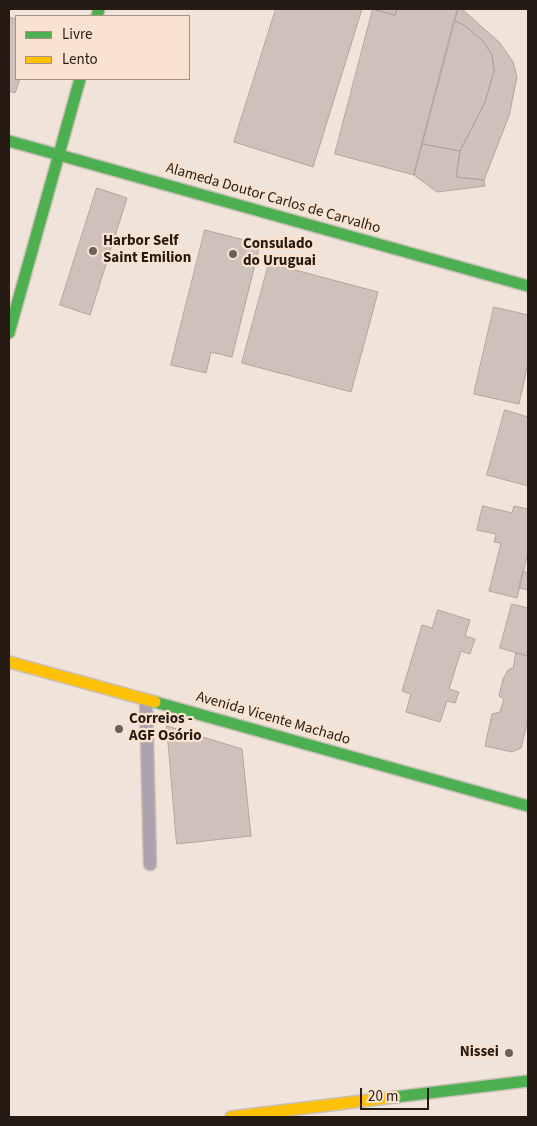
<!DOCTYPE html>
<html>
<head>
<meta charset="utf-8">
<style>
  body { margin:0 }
  #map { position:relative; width:537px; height:1126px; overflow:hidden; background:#f0e3da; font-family:"Source Sans 3",sans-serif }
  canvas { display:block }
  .frame { position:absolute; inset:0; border:10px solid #251b12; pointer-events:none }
  .legend { position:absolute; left:15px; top:15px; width:175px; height:65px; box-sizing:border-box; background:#fae2d0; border:1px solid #a59284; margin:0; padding:6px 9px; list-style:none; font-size:15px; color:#251b12 }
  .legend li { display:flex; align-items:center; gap:10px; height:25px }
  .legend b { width:25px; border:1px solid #a59284 }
  .scale { position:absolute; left:360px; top:1088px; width:69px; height:22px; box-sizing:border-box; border:2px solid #251b12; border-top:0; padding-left:6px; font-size:15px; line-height:18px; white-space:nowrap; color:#251b12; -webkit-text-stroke:4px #fae2d0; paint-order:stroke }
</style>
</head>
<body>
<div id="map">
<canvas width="537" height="1126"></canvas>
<div class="frame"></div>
<ul class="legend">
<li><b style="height:6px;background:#4caf50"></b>Livre</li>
<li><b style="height:6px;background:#ffc107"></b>Lento</li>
</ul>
<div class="scale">20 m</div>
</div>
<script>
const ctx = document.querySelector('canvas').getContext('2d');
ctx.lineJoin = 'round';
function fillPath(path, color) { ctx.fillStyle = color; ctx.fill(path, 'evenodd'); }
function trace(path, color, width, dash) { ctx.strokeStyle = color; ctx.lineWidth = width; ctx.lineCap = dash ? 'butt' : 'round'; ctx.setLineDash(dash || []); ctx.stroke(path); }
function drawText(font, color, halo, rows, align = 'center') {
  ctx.font = font + ' "Source Sans 3",sans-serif'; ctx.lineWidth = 4.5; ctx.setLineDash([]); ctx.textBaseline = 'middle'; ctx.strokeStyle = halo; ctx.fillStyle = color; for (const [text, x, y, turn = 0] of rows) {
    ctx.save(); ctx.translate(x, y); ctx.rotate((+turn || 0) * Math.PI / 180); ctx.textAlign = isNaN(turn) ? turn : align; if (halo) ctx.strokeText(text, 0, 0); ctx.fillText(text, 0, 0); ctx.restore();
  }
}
const building = new Path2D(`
  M276 9H362L313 167 234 142Z
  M373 9 395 15 397 9H458L414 175 335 154Z
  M373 9H397L395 15Z
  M458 9H462L500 43 513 62 517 77 509 116 484 180 456 177 460 151 485 102 494 71 492 55 483 41 464 25 454 21Z
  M9 17 16 19V79H20L15 93 9 91Z
  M454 21 464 25 483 41 492 55 494 71 485 102 460 151 422 144Z
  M422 144 460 151 456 177 484 180 485 186 437 192 414 175Z
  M97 188 127 198 90 315 60 305Z
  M205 230 260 244 232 357 211 352 206 373 171 365Z
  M269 263 378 292 351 392 242 363Z
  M494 307 528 315V363L519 404 474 394Z
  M505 410 528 417V486L487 475Z
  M483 506 512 513 514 506 528 509V552L517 598 489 591 501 543 494 542 496 534 477 530Z
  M523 571 528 573V590L519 588Z
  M512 604 528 608V656L500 648Z
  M438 610 470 620 465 636 475 639 470 654 461 651 449 689 459 692 455 703 447 701 440 722 406 712 411 694 402 691 422 625 432 628Z
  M516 653 528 656V719L521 748 512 752 485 746 492 714 500 712 504 699 499 696 503 679 508 670 513 668Z
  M167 726 242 749 251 836 177 844Z`);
fillPath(building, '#cdc1ba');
trace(building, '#b0a49c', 1);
const lane = new Path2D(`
  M146 700 150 864`);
const fast = new Path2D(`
  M97 16 99 9
  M9 141 528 286
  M9 333 80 79
  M155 702 528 806
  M395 1097 528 1081`);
const slow = new Path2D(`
  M9 662 155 702
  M231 1117 395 1097`);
trace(lane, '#cac0b8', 15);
trace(fast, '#cac0b8', 14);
trace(slow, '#cac0b8', 14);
trace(lane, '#aba3ad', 12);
trace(fast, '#4caf50', 11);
trace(slow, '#ffc107', 11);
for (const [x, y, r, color] of [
  [93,251,5,"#6c6158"],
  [233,254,5,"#6c6158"],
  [119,729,5,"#6c6158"],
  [509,1053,5,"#6c6158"]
]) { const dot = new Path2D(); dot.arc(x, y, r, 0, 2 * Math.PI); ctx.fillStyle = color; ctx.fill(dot); trace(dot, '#fae2d0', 2); }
drawText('15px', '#251b12', '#fae2d0', [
  ["Alameda Doutor Carlos de Carvalho",273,199,16],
  ["Avenida Vicente Machado",273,719,16]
]);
drawText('bold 15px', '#251b12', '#fae2d0', [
  ["Harbor Self",103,242],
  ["Saint Emilion",103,259],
  ["Consulado",243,245],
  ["do Uruguai",243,262],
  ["Correios -",129,720],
  ["AGF Osório",129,737],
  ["Nissei",499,1053,"right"]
], 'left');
</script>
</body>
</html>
